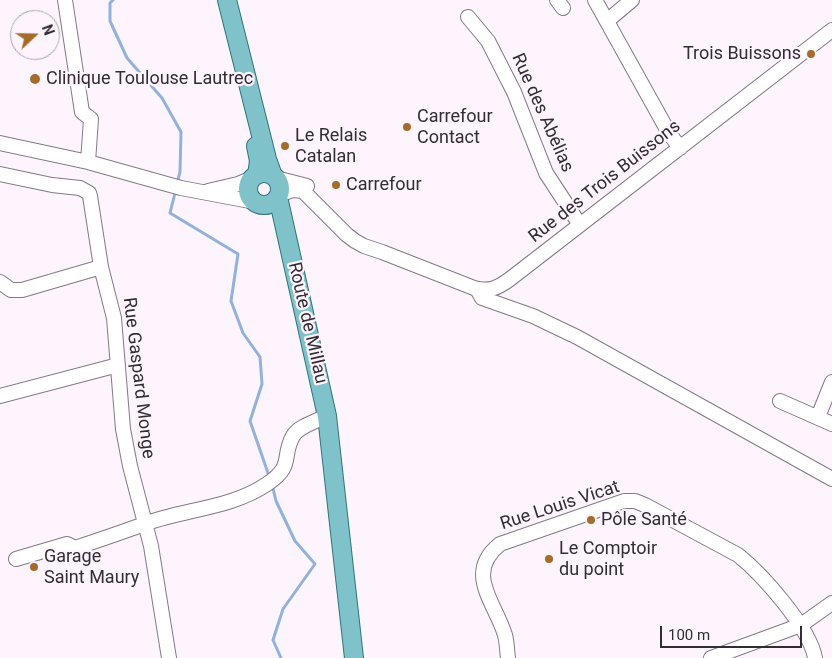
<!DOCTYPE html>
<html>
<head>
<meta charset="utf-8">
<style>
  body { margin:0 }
  #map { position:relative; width:832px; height:658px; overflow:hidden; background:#fdf4fe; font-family:Roboto,sans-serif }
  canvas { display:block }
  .north { position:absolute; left:10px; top:10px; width:50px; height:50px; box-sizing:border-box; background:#fdf4fe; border:1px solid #aca4ad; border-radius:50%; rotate:69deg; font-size:14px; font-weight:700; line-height:20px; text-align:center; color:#332d33 }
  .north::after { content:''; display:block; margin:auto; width:18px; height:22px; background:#a56b2b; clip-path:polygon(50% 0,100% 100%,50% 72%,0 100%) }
  .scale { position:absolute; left:660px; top:626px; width:142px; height:22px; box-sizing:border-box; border:2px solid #332d33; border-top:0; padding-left:6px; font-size:15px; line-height:18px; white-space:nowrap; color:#332d33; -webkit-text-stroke:4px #fdf4fe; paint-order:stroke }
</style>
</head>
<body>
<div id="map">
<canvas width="832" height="658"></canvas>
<div class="north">N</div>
<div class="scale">100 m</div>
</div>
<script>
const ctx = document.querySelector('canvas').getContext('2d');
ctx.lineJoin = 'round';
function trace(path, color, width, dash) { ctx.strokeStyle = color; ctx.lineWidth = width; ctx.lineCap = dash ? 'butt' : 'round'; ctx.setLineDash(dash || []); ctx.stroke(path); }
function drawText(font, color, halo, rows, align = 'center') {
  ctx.font = font + ' Roboto,sans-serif'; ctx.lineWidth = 4.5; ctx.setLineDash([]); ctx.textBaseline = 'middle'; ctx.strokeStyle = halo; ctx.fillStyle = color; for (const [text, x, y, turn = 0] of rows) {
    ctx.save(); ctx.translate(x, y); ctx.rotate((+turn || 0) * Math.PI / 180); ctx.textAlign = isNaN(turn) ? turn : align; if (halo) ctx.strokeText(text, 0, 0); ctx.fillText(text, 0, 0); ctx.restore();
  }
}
trace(new Path2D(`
  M113 0 110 3V21L127 58 162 98 181 132 180 172 177 183
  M176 189 170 213 238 254 231 301 243 333 260 357 262 384 250 421 269 476
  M272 484 276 501 295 541 315 564 283 609 273 640 281 658`), '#92b2db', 3);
const minor = new Path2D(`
  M65 0 82 112 91 119 88 162
  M557 0 563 8
  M595 0 669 133 680 148
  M468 17 488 41 514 92 546 173 580 225
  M607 21 632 0
  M0 143 88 162 181 188 255 202
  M0 174 52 185 80 188 89 193 90 196 101 267 114 318 123 429 130 466 151 546 169 658
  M276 178 307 186
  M208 191 238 184 253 178
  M279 195 293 190 303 191 347 235 355 241 364 246 382 252 474 288C489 292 498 288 510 279L832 30
  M0 282 11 290H22L101 267
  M477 289 482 298 533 316 577 337 832 479
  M0 396 118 365
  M780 401 832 424
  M818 417 832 382
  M16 559 67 544 75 548C99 540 123 532 147 523 186 509 232 508 267 484 295 465 281 457 293 436 298 427 314 422 322 418
  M508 658C507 651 507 642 505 635 495 602 464 573 500 544L624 501H635L645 505 738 555C762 574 810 628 815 658
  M711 658 801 625 832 603`);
const major = new Path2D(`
  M227 0 267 159 273 176
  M256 146 259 161 257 175
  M248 189a16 16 0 1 1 32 0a16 16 0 1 1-32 0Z
  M278 197 327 416 354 658`);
trace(minor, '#857986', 16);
trace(major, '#2e737d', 20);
trace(minor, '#fff', 14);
trace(major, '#80c2c9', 18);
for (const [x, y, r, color] of [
  [811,54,5,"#a56b2b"],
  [35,79,6,"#a56b2b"],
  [407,127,5,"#a56b2b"],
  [285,146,5,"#a56b2b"],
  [336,185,5,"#a56b2b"],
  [591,520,5,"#a56b2b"],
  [549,559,5,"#a56b2b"],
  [34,567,5,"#a56b2b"]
]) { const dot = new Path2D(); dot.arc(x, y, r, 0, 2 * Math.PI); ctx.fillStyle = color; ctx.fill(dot); trace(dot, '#fdf4fe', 2); }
drawText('18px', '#332d33', '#fdf4fe', [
  ["Trois Buissons",801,54,"right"],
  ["Clinique Toulouse Lautrec",46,79],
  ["Carrefour",417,117],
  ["Contact",417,138],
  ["Le Relais",295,136],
  ["Catalan",295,157],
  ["Carrefour",346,185],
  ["Pôle Santé",601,520],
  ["Le Comptoir",559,549],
  ["du point",559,570],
  ["Garage",44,557],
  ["Saint Maury",44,578]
], 'left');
drawText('18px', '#332d33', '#fdf4fe', [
  ["Rue des Abélias",542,113,66],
  ["Rue des Trois Buissons",605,182,-38],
  ["Route de Millau",307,323,77],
  ["Rue Gaspard Monge",138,378,83],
  ["Rue Louis Vicat",560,506,-18]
]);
</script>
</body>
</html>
